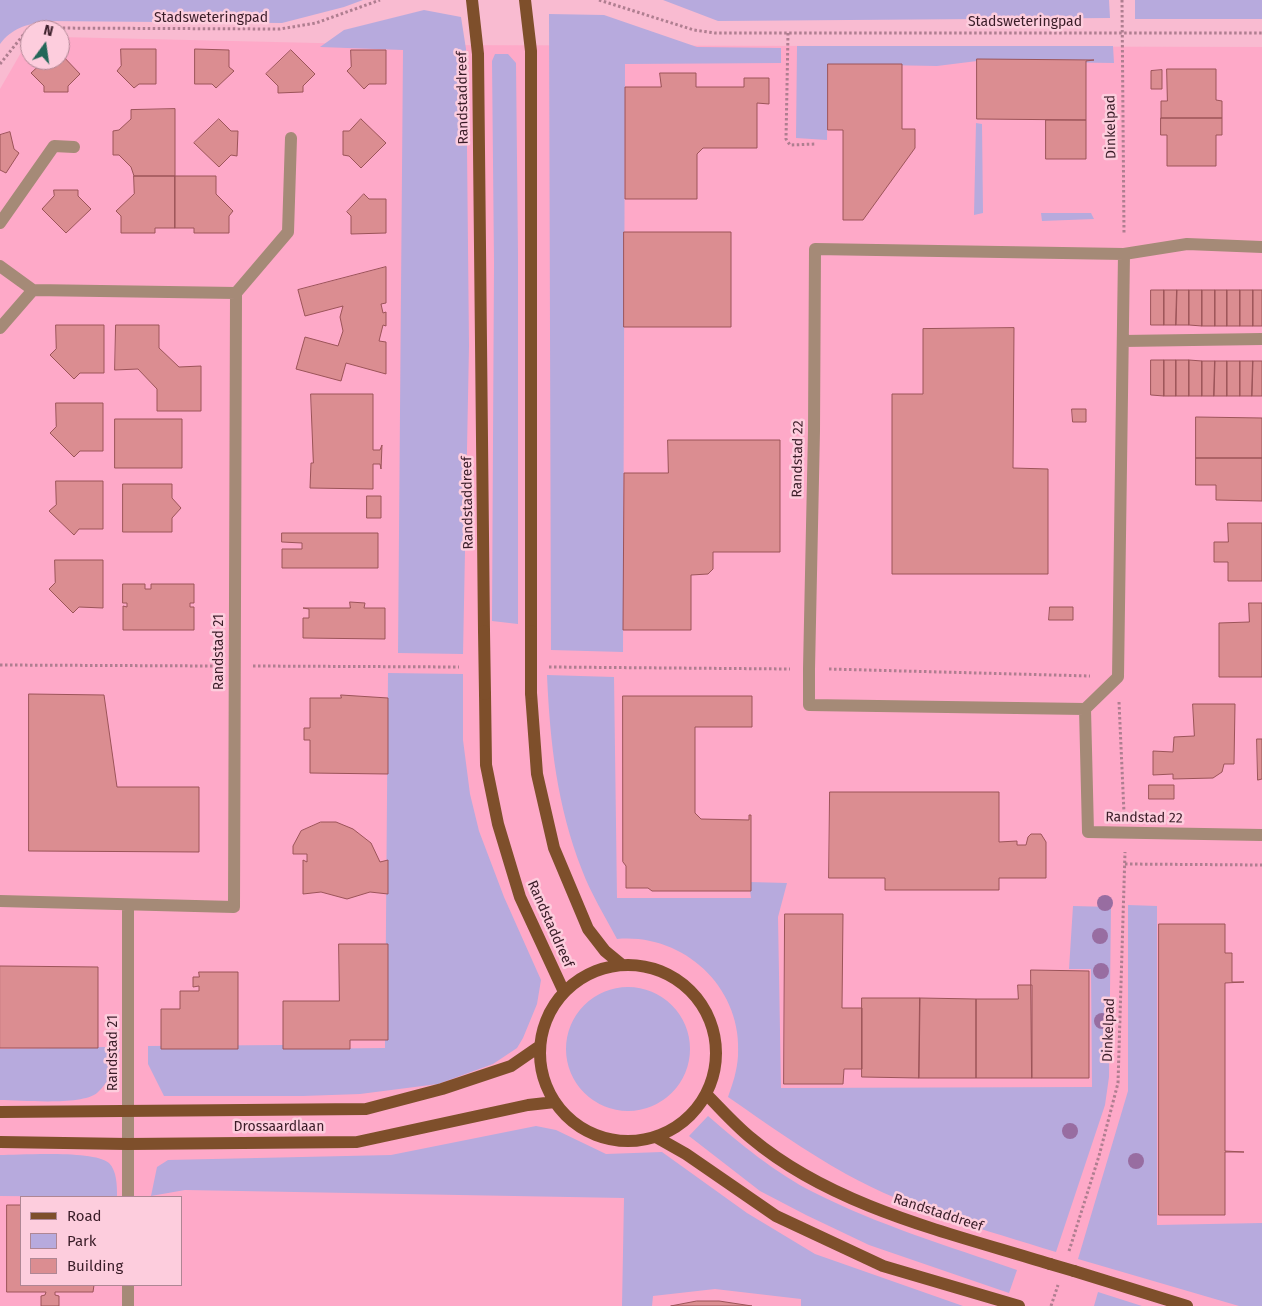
<!DOCTYPE html>
<html>
<head>
<meta charset="utf-8">
<style>
  body { margin:0 }
  #map { position:relative; width:1262px; height:1306px; overflow:hidden; background:#f9bbd1; font-family:"Fira Sans",sans-serif }
  canvas { display:block }
  .legend { position:absolute; left:20px; top:1196px; width:162px; height:90px; box-sizing:border-box; background:#fdcddd; border:1px solid #af8694; margin:0; padding:6px 9px; list-style:none; font-size:15px; color:#391c27 }
  .legend li { display:flex; align-items:center; gap:10px; height:25px }
  .legend b { width:25px; border:1px solid #af8694 }
  .north { position:absolute; left:20px; top:20px; width:50px; height:50px; box-sizing:border-box; background:#fdcddd; border:1px solid #af8694; border-radius:50%; rotate:14deg; font-size:14px; font-weight:700; line-height:20px; text-align:center; color:#391c27 }
  .north::after { content:''; display:block; margin:auto; width:18px; height:22px; background:#236759; clip-path:polygon(50% 0,100% 100%,50% 72%,0 100%) }
</style>
</head>
<body>
<div id="map">
<canvas width="1262" height="1306"></canvas>
<ul class="legend">
<li><b style="height:6px;background:#7e4f2b"></b>Road</li>
<li><b style="height:14px;background:#b7aadd"></b>Park</li>
<li><b style="height:14px;background:#db8d91"></b>Building</li>
</ul>
<div class="north">N</div>
</div>
<script>
const ctx = document.querySelector('canvas').getContext('2d');
ctx.lineJoin = 'round';
function fillPath(path, color) { ctx.fillStyle = color; ctx.fill(path, 'evenodd'); }
function trace(path, color, width, dash) { ctx.strokeStyle = color; ctx.lineWidth = width; ctx.lineCap = dash ? 'butt' : 'round'; ctx.setLineDash(dash || []); ctx.stroke(path); }
function drawText(font, color, halo, rows, align = 'center') {
  ctx.font = font + ' "Fira Sans",sans-serif'; ctx.lineWidth = 5; ctx.setLineDash([]); ctx.textBaseline = 'middle'; ctx.strokeStyle = halo; ctx.fillStyle = color; for (const [text, x, y, turn = 0] of rows) {
    ctx.save(); ctx.translate(x, y); ctx.rotate((+turn || 0) * Math.PI / 180); ctx.textAlign = isNaN(turn) ? turn : align; if (halo) ctx.strokeText(text, 0, 0); ctx.fillText(text, 0, 0); ctx.restore();
  }
}
fillPath(new Path2D(`
  M60 37 403 45 1262 47V1306H0V89L26 44 30 43V60H60ZM21 1197H181V1285H21Z`), '#fea9c8');
fillPath(new Path2D(`
  M0 0H363L344 7 282 23 44 21C26 25 12 28 0 44Z
  M663 0H1109L1110 18 718 21Z
  M1135 0H1262V19H1135Z
  M424 10 461 17 466 49 469 346 463 654 398 653 403 50 320 47 344 30Z
  M549 14 604 15 697 47 781 48V63L625 64 623 652 551 650Z
  M797 46H1113L1114 63 977 61 937 66 828 64 827 140 796 138Z
  M495 54H508L516 63 518 256V624L492 621 494 263 492 61Z
  M976 123 982 124 983 213 974 215Z
  M1041 213H1091L1094 219 1042 221Z
  M388 673 463 674V740L470 794 479 831 504 897 541 980 537 1004 523 1038 517 1048 493 1064 438 1084 360 1094 303 1096H164L148 1064V1046L284 1045 286 1049 385 1048Z
  M547 675 614 677 617 898H751L749 882 787 883 778 917 781 1088 1092 1087 1091 969H1069L1073 906 1111 907 1109 1077 1105 1105 1056 1252C985 1230 911 1210 846 1174 805 1151 767 1124 728 1097 733 1083 737 1071 738 1056 743 988 684 933 617 939 605 916 591 894 582 870 557 806 550 743 547 675Z
  M1128 905 1157 906V1225L1262 1223V1306H1239L1078 1259 1128 1091Z
  M566 1049a62 62 0 1 1 124 0a62 62 0 1 1-124 0Z
  M105 1047 120 1049C115 1064 110 1082 97 1093 81 1106 21 1100 0 1100V1049Z
  M708 1116C739 1143 777 1174 813 1192 878 1225 948 1246 1017 1270L1009 1293 869 1245 806 1215 760 1191 689 1136Z
  M536 1126 556 1130 606 1154 662 1152 747 1213 815 1254 963 1306H801V1299L715 1289 653 1296 652 1306H622L624 1198 185 1190 151 1196 157 1167 168 1160 391 1155Z
  M0 1155C21 1155 94 1150 109 1163 117 1171 117 1186 117 1197L0 1196Z
  M1098 1292 1142 1306H1094Z`), '#b7aadd');
const building = new Path2D(`
  M121 49H156V84H139L134 88 117 71 121 66Z
  M195 49 229 50V67L234 71 216 88 212 84H195Z
  M291 50 315 74 303 86V92L278 93V86L266 74Z
  M351 50H386V84H369L364 89 347 71 351 67Z
  M60 53 80 74 68 86V92H44V86L31 73 45 60H60Z
  M977 59 1094 60 1086 61V120L977 119Z
  M828 64H902V129H915V148L863 220H843V130H828Z
  M1167 69H1216V100L1222 101V118H1161V101H1167Z
  M1162 70V89H1151V71Z
  M660 73H696V87H744V78H769V104L757 103V148H703L697 154V199H625V87H661Z
  M175 109V176H134L131 167 119 155H113V131L119 130 131 119V110Z
  M1161 118H1222V135H1216V166H1167V135H1161Z
  M219 119 231 131H238L237 156 231 155 219 167 194 143Z
  M361 119 386 143 361 168 349 156 343 155V131H349Z
  M1046 120H1086V159H1046Z
  M10 132 14 149 19 153 6 173 0 170V135Z
  M134 176H175V228H155V233H121V216L116 211 134 194Z
  M175 176H216V194L233 211 229 216V233H194V228H175Z
  M54 190H78V196L91 209 66 233 42 209 54 196Z
  M364 194 369 199H386V233L351 234V216L347 212Z
  M624 232H731V327H624Z
  M386 267V303L381 304 383 313 386 312V326L383 325 379 341 386 342V374L346 363 341 381 296 369 305 337 338 346 343 331 340 317 343 306 305 316 298 290Z
  M1151 290H1164V325H1151Z
  M1164 290H1177L1176 325H1164Z
  M1177 290H1189V325H1176Z
  M1189 290H1202V326L1189 325Z
  M1202 290H1215V326H1202Z
  M1215 290H1227V326H1215Z
  M1227 290H1240V326H1227Z
  M1240 290H1253V326H1240Z
  M1253 290H1262V326H1253Z
  M56 325H104V373H80L74 379 50 355 56 349Z
  M116 325H159V348L179 367 201 366V411H157V389L138 369 115 370Z
  M1014 328 1013 468 1048 469V574H892V394H923V329Z
  M1151 360H1164V396L1151 395Z
  M1164 360H1176V396H1164Z
  M1176 360H1189V396H1176Z
  M1189 360 1202 361V396H1189Z
  M1202 361H1215L1214 396H1202Z
  M1215 361H1227V396H1214Z
  M1227 361H1240V396H1227Z
  M1240 361H1253L1252 396H1240Z
  M1253 361H1262V396H1252Z
  M311 394H373V450H380L382 445 381 469 380 464H373V489L310 488 311 463H313Z
  M56 403H103V451H80L74 457 50 433 56 427Z
  M1072 409H1086V422H1073Z
  M1196 417 1262 418V458H1196Z
  M115 419H182V468H115Z
  M668 440H780V552H713V569L708 574 691 575V630H623L624 473H668Z
  M1196 458H1262V501L1216 500V485H1196Z
  M56 481H103V529H79L74 535 49 511 56 505Z
  M123 484H172V498L181 508 172 518V532H123Z
  M367 496H381V518H367Z
  M1228 523H1262V581H1228V562H1214V542H1228Z
  M282 533H378V568H282V549H302V543L282 542Z
  M55 560H103V608L79 607 73 613 49 589 55 583Z
  M123 584H145V589H151V584H194V603H190V607H194V630H123V606L127 607V603H123Z
  M350 602 365 603 364 608H385V639L303 638V618H309V609L303 608H350Z
  M1249 603H1262V677H1219V623L1249 622Z
  M1050 607H1073V620H1049Z
  M29 694 104 695 117 787H199V852L29 851Z
  M341 695 388 698V774L310 773V740H304V728H310V698H341Z
  M623 696H752V727H695V813L701 819 749 820V815H751V891H652L648 888H626V866L623 862Z
  M1193 704H1235L1234 764H1224L1222 772 1213 778 1173 779V774L1153 775V751L1173 752 1174 737 1194 736Z
  M1257 739H1262V779L1258 780Z
  M1149 785H1174V799H1149Z
  M830 792H999V842L1017 841V845H1026L1028 837 1031 834H1041L1046 842V878H999V890H885V878H829Z
  M321 822H336L353 829 371 843 380 862 388 860V894L370 892 347 899 321 892 303 894V860L307 862V854H293V846L301 831Z
  M785 914H843L842 1008H862V1069H844L843 1084H784Z
  M1159 924H1225V953H1232V982H1244L1225 983V1151L1244 1152H1225V1215H1159Z
  M339 944H388V1040H350V1049H283V1001H339Z
  M0 966 98 967V1048H0Z
  M1031 970 1089 971V1078H1032Z
  M199 972H238V1049H161V1009H180V991H199V986L193 987V977H199Z
  M1018 985H1032V1078H976V999H1018Z
  M862 998H920L919 1078 862 1077Z
  M920 998 976 999V1078H919Z
  M7 1205H21V1285H94L93 1292H55V1295L59 1296V1306H41V1296L45 1295 46 1292H7Z
  M697 1301H719L752 1306H671Z`);
fillPath(building, '#db8d91');
trace(building, '#9c5459', 1);
trace(new Path2D(`
  M599 0 694 30 715 33H1262
  M1122 0 1124 234
  M38 30 45 28 280 29 316 23 380 0
  M788 33 786 139 790 145 815 144
  M0 64 24 34 30 32
  M0 665 217 666
  M253 666 459 667
  M549 667 790 669
  M829 669 1090 676
  M1119 702 1124 813
  M1125 864 1262 865
  M1069 1251 1099 1156 1118 1083 1125 852
  M1051 1306 1058 1285`), '#af7e90', 3, [2.5, 2.5]);
trace(new Path2D(`
  M0 223 54 146 74 147
  M1262 247 1187 244 1124 254 815 249 814 431 809 669V705L1085 709 1088 832 1262 835
  M0 266 33 290 236 293 288 232 291 138
  M0 328 33 290
  M1123 341 1262 339
  M1085 709 1118 677 1124 254
  M0 901 234 907 236 293
  M128 1197V905
  M128 1306V1285`), '#a58a77', 12);
trace(new Path2D(`
  M472 0 478 54 484 631
  M525 0 531 51V631
  M531 693 537 774 554 848 588 929 605 951 622 965
  M485 694 486 765 498 824 520 897 564 992
  M540 1053a88 88 0 1 1 176 0a88 88 0 1 1-176 0Z
  M707 1095C721 1109 735 1125 751 1138 833 1207 950 1233 1050 1264
  M0 1112 366 1109 442 1089 511 1066 540 1046
  M656 1137 686 1154 776 1216 883 1266 1019 1306
  M0 1142 128 1144 357 1142 528 1105 555 1102
  M1074 1271 1187 1306`), '#7e4f2b', 12);
trace(new Path2D(`
  M484 631 485 694
  M531 631V693
  M1050 1264 1074 1271`), '#7e4f2b', 12);
ctx.fillStyle = '#986da1';
for (const [x, y] of [
  [1105,903],
  [1100,936],
  [1101,971],
  [1102,1021],
  [1070,1131],
  [1136,1161]
]) { ctx.beginPath(); ctx.arc(x, y, 8, 0, 2 * Math.PI); ctx.fill(); }
drawText('14px', '#391c27', '#fdcddd', [
  ["Stadsweteringpad",211,18],
  ["Stadsweteringpad",1025,22],
  ["Randstaddreef",463,98,-91],
  ["Dinkelpad",1111,127,-91],
  ["Randstad 22",798,459,-89],
  ["Randstaddreef",468,503,-91],
  ["Randstad 21",219,652,-90],
  ["Randstad 22",1144,818,1],
  ["Randstaddreef",550,924,66],
  ["Dinkelpad",1109,1030,-88],
  ["Randstad 21",113,1053,-90],
  ["Drossaardlaan",279,1127],
  ["Randstaddreef",938,1213,18]
]);
</script>
</body>
</html>
